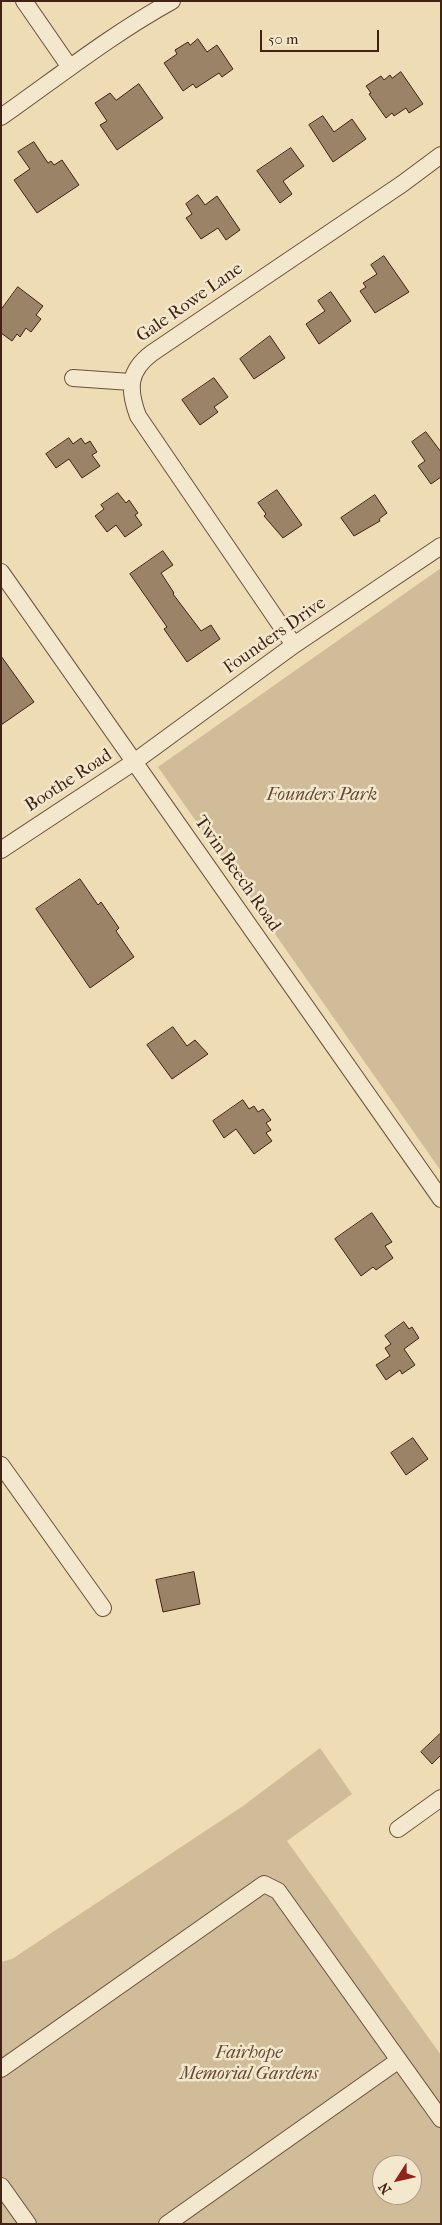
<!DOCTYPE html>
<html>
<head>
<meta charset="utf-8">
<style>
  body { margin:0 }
  #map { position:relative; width:442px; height:2225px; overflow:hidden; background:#eddcb4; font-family:"IM FELL French Canon",serif }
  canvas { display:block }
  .frame { position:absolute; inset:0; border:2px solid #412214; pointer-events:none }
  .north { position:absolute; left:372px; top:2155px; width:50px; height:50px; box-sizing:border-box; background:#f3e8ce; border:1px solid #ac9984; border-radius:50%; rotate:235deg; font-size:14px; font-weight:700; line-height:20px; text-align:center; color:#412214 }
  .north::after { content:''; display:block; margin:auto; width:18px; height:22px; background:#8f2418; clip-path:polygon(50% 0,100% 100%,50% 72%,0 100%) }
  .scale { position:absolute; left:260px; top:30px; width:119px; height:22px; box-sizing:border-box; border:2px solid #412214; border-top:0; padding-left:6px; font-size:15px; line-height:18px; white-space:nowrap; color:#412214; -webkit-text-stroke:4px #f3e8ce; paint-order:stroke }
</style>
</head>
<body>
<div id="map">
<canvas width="442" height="2225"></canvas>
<div class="frame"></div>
<div class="north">N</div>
<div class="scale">50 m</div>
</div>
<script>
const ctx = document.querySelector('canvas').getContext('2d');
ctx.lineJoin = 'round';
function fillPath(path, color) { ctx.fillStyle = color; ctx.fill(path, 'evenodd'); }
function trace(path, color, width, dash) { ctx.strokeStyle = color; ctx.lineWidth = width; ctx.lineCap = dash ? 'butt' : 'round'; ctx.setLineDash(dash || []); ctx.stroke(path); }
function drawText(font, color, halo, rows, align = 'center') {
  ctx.font = font + ' "IM FELL French Canon",serif'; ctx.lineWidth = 5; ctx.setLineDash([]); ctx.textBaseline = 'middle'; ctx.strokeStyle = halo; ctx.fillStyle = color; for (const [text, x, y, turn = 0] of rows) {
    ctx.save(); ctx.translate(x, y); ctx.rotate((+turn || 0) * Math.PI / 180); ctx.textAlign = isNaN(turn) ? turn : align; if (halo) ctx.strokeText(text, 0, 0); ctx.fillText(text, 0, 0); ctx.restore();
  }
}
fillPath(new Path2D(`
  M441 568V1171L158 767Z
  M320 1748 352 1794 287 1841 441 2055V2224H1V1962L12 1959 243 1806ZM382 2165H412V2195H382Z`), '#d0bc99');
const building = new Path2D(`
  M198 39 207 52 217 45 233 69 222 77 219 73 196 88 193 84 183 91 164 63 177 54 175 50 188 42 190 45Z
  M401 72 423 104 409 113 406 108 394 116 392 113 386 118 369 94 371 93 366 86 381 76 384 80 390 75 392 78Z
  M139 84 163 118 117 150 100 125 107 121 95 103 110 93 116 100Z
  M323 116 334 132 352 119 366 139 333 162 309 125Z
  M34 142 48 163 51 161 54 165 62 160 79 185 37 213 14 180 30 169 18 152Z
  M291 148 304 166 283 181 292 194 280 203 257 171Z
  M198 195 205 205 217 196 240 230 226 240 218 228 201 239 186 218 192 214 186 204Z
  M384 256 409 292 375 313 360 291 366 287 363 283 377 274 371 265Z
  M18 287 43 306 36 315 41 319 31 332 26 328 20 337 17 334 12 341 1 333V310Z
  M331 292 351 321 319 344 306 324 325 311 318 301Z
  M270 336 285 358 254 379 240 359Z
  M214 378 228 397 214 407 218 412 200 425 182 400Z
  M426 432 441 452V477L431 484 418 466 425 461 412 442Z
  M69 438 73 444 81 438 85 444 90 441 97 452 92 455 100 466 82 478 69 459 56 468 46 454Z
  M277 490 302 525 283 538 264 516 266 514 258 503Z
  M118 493 126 503 129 500 138 513 135 515 142 525 125 537 116 525 107 532 95 516 104 509 101 505Z
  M375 495 387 513 379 519 380 521 354 536 341 518Z
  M163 551 173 565 161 573 174 593 173 594 201 631 211 625 220 639 187 662 164 629 167 627 130 574Z
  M1 656 34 702 1 725Z
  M80 879 98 905 101 902 119 928 116 931 134 957 90 988 36 909Z
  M173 1027 187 1046 195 1040 208 1054 172 1079 147 1045Z
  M243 1100 249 1109 254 1106 258 1112 263 1109 271 1120 266 1123 271 1130 266 1133 272 1141 254 1154 236 1129 224 1138 213 1121Z
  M372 1213 392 1242 385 1246 393 1258 376 1270 373 1267 361 1276 335 1239Z
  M404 1322 409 1329 412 1327 419 1338 404 1349 415 1365 402 1374 400 1370 386 1380 376 1365 390 1356 385 1348 391 1344 385 1336Z
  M413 1438 428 1459 406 1475 391 1453Z
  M194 1572 200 1604 163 1612 156 1580Z
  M441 1733V1755L432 1764 421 1752Z`);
fillPath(building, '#9a8367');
trace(building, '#412214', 1);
const minor = new Path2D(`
  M24 1 69 66
  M1 117C58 77 112 34 172 1
  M73 378 131 382
  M1 572 441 1199
  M294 645 138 416C128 389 128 371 152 353L402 184 441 155
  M1 850 134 762 294 645 441 546
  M1 1465 103 1608
  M398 1829 441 1798
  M1 2069 264 1884 278 1891 441 2119
  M1 2186 28 2224
  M167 2224 399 2060`);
trace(minor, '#6c503c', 18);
trace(minor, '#f3e8ce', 16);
drawText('18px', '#412214', '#f3e8ce', [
  ["Gale Rowe Lane",190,303,-35],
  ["Founders Drive",275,636,-35],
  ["Boothe Road",69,781,-33],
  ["Twin Beech Road",237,874,55]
]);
drawText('italic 18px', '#654835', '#f3e8ce', [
  ["Founders Park",322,796],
  ["Fairhope",249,2054],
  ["Memorial Gardens",249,2075]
]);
</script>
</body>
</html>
